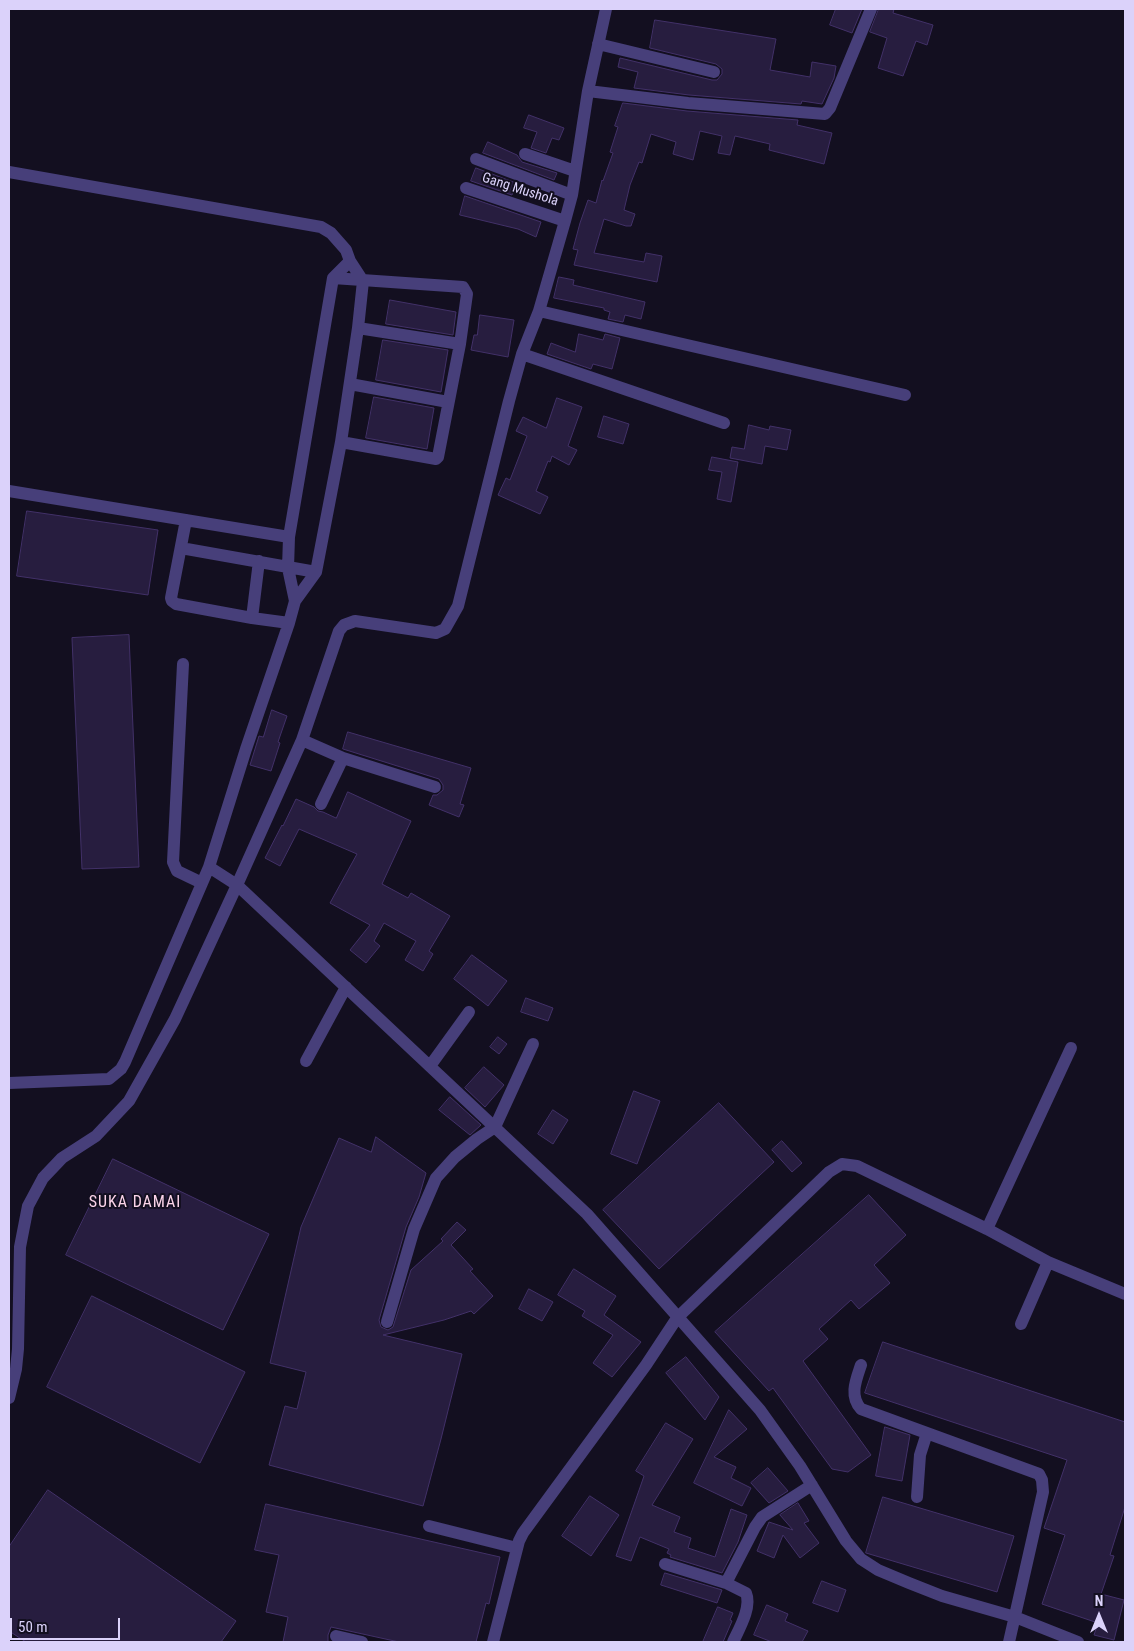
<!DOCTYPE html>
<html>
<head>
<meta charset="utf-8">
<style>
  body { margin:0 }
  #map { position:relative; width:1134px; height:1651px; overflow:hidden; background:#130f20; font-family:"Roboto Condensed",sans-serif }
  canvas { display:block }
  .frame { position:absolute; inset:0; border:10px solid #dbd2fa; pointer-events:none }
  .north { position:absolute; left:1074px; top:1591px; width:50px; height:50px; -webkit-text-stroke:4px #130f20; paint-order:stroke; rotate:0deg; font-size:14px; font-weight:700; line-height:20px; text-align:center; color:#dbd2fa }
  .north::after { content:''; display:block; margin:auto; width:18px; height:22px; background:#dbd2fa; clip-path:polygon(50% 0,100% 100%,50% 72%,0 100%) }
  .scale { position:absolute; left:10px; top:1618px; width:110px; height:22px; box-sizing:border-box; border:2px solid #dbd2fa; border-top:0; padding-left:6px; font-size:15px; line-height:18px; white-space:nowrap; color:#dbd2fa; -webkit-text-stroke:4px #130f20; paint-order:stroke }
</style>
</head>
<body>
<div id="map">
<canvas width="1134" height="1651"></canvas>
<div class="frame"></div>
<div class="north">N</div>
<div class="scale">50 m</div>
</div>
<script>
const ctx = document.querySelector('canvas').getContext('2d');
ctx.lineJoin = 'round';
function fillPath(path, color) { ctx.fillStyle = color; ctx.fill(path, 'evenodd'); }
function trace(path, color, width, dash) { ctx.strokeStyle = color; ctx.lineWidth = width; ctx.lineCap = dash ? 'butt' : 'round'; ctx.setLineDash(dash || []); ctx.stroke(path); }
function drawText(font, color, halo, rows, align = 'center') {
  ctx.font = font + ' "Roboto Condensed",sans-serif'; ctx.lineWidth = 4; ctx.setLineDash([]); ctx.textBaseline = 'middle'; ctx.strokeStyle = halo; ctx.fillStyle = color; for (const [text, x, y, turn = 0] of rows) {
    ctx.save(); ctx.translate(x, y); ctx.rotate((+turn || 0) * Math.PI / 180); ctx.textAlign = isNaN(turn) ? turn : align; if (halo) ctx.strokeText(text, 0, 0); ctx.fillText(text, 0, 0); ctx.restore();
  }
}
const building = new Path2D(`
  M836 9H862L852 33 830 25Z
  M879 9H894L893 13 933 25 927 45 916 41 903 76 878 68 887 38 870 32Z
  M655 20 776 39 770 70 810 77 812 62 836 66 834 78 822 104 802 101 801 104 689 95 634 88 638 72 618 67 620 58 712 80H717L722 74V69L716 64 650 48Z
  M623 103 687 111 798 120 797 125 832 133 824 164 769 150 770 144 735 136 730 155 718 153 722 136 700 131 693 160 673 154 676 142 651 134 642 163 639 162 630 185 624 210 635 214 631 226H626L604 219 594 253 644 262 646 253 662 256 657 282 574 265 578 250 573 249 580 223 588 200 596 203 602 180 603 181 613 153 610 152 618 127 615 126Z
  M529 115 564 128 559 140 552 138 546 153 531 148 537 132 524 128Z
  M488 142 517 155 522 162 557 173 554 180 483 153Z
  M476 168 516 183 512 195 471 181Z
  M465 196 541 222 536 237 518 229 460 215Z
  M559 277 574 280 573 285 645 302 641 319 625 315 623 322 608 319 610 312 604 310V308L554 298Z
  M390 300 456 312 453 335 386 324Z
  M480 315 514 320 508 357 471 350 474 335H477Z
  M579 334 603 340 605 334 620 338 612 369 593 364 591 369 547 354 551 343 575 352Z
  M383 340 448 350 441 392 376 380Z
  M374 397 434 408 427 449 366 438Z
  M557 398 582 407 568 446 577 450 569 465 552 456 550 462 548 461 536 491 548 497 540 514 498 495 506 478 510 480 527 436 516 431 523 417 546 428Z
  M604 416 629 424 623 444 598 437Z
  M749 425 769 430 770 426 791 430 787 450 765 446 762 464 730 458 732 447 744 449Z
  M712 457 738 462 731 502 717 499 722 472 709 470Z
  M27 511 158 530 148 595 17 576Z
  M129 635 139 867 82 869 72 638Z
  M272 710 287 716 278 742 280 743 271 771 250 765 259 736 263 737Z
  M348 732 471 768 460 804 464 805 459 817 429 805 433 795H437L443 790V785L439 779 343 749Z
  M348 792 411 821 382 884 408 898 411 893 450 916 429 951 433 954 423 971 405 960 416 941 384 923 374 941 380 946 366 963 350 950 370 925 330 903 357 854 299 829 280 866 265 858 282 825 283 826 296 799 314 807 318 811 323 812 336 818Z
  M472 955 507 981 488 1006 454 979Z
  M526 998 553 1008 548 1021 521 1012Z
  M498 1037 507 1044 499 1054 490 1047Z
  M484 1067 504 1085 485 1107 465 1088Z
  M634 1091 660 1101 637 1164 611 1154Z
  M450 1097 481 1125 470 1135 439 1110Z
  M719 1103 774 1162 659 1269 603 1210Z
  M553 1110 568 1120 553 1144 538 1134Z
  M376 1137 426 1173 419 1197 406 1227 379 1320 381 1327 388 1330 393 1327 411 1270 443 1241 441 1239 457 1222 466 1230 451 1245 473 1269 470 1271 493 1296 474 1314 471 1311 444 1320 383 1335 462 1354 441 1439 423 1506 269 1465 285 1406 297 1409 306 1372 270 1363 301 1227 339 1138 371 1152Z
  M782 1141 802 1163 792 1172 772 1150Z
  M113 1159 269 1234 223 1330 66 1255Z
  M869 1195 906 1235 874 1265 890 1283 859 1309 851 1300 819 1329 828 1339 803 1361 871 1455 848 1472 832 1469 773 1388 769 1391 715 1332Z
  M574 1269 616 1296 604 1315 641 1342 612 1377 593 1363 613 1335 582 1316 585 1311 558 1295Z
  M529 1289 553 1302 542 1321 519 1309Z
  M92 1296 245 1372 200 1463 47 1387Z
  M883 1342 1125 1422V1507L1110 1555 1114 1556 1101 1594 1124 1600 1114 1640 1094 1635 1098 1623 1042 1604 1065 1535 1044 1528 1067 1460 865 1393Z
  M686 1357 719 1397 705 1420 666 1373Z
  M729 1410 747 1429 714 1457 736 1467 731 1478 751 1488 742 1506 694 1483Z
  M666 1423 693 1439 652 1505 680 1517 674 1532 691 1538 688 1548 715 1557 731 1509 747 1515 738 1542 722 1573 670 1557 671 1555 667 1553 669 1549 640 1537 631 1561 616 1556 644 1476 636 1471Z
  M885 1427 910 1435 902 1481 876 1476Z
  M768 1468 788 1491 769 1503 751 1483Z
  M48 1490 236 1621 221 1642H26L9 1631V1547Z
  M590 1496 619 1515 591 1556 562 1536Z
  M883 1497 1014 1536 997 1592 866 1553Z
  M798 1503 809 1521 804 1523 819 1543 800 1558 783 1535 774 1558 757 1551 769 1522 793 1530 780 1515Z
  M266 1504 500 1557 489 1604 486 1603 476 1642H399L331 1627 328 1635V1642H283L288 1617 266 1612 279 1555 255 1550Z
  M665 1573 722 1590 717 1603 661 1585Z
  M822 1581 846 1590 838 1612 813 1603Z
  M767 1605 788 1614 785 1621 808 1631 802 1642H772L754 1635Z
  M718 1607 733 1613 730 1620 732 1621 723 1642H703Z`);
fillPath(building, '#271d3f');
trace(building, '#423168', 1);
trace(new Path2D(`
  M606 9 588 91 572 195 565 221 539 311 522 354 509 401 458 606 445 629 436 633 355 621 344 625 339 631 302 740 237 885 587 1214 760 1410 800 1466 846 1541 861 1559 878 1570 909 1583 942 1596 1015 1617 1078 1642
  M598 44 714 72
  M588 91 688 103 825 114 830 108 871 9
  M525 154 575 171
  M476 159 572 195
  M9 172 321 227 331 233 346 250 350 261 363 281 358 328 341 442 316 572 295 601 289 623 246 749 209 867 125 1062 121 1069 109 1079 9 1083
  M466 188 565 221
  M333 278 463 287 467 294 460 344 438 457 436 459 341 442
  M539 311 905 395
  M358 328 460 344
  M522 354 724 423
  M350 384 448 402
  M9 491 289 537
  M186 520 171 598 172 601 176 604 252 618 289 623
  M181 548 316 572
  M295 601 288 568 289 537 333 278 350 261
  M252 618 259 561
  M183 664 173 862 177 871 202 883
  M302 740 343 758 435 787
  M321 804 343 758
  M306 1061 346 987
  M430 1066 469 1012
  M987 1229 1048 1262 1125 1294
  M387 1322 414 1229 436 1178 455 1157 477 1139 495 1127 533 1044
  M1021 1324 1048 1262
  M861 1365C856 1380 849 1396 861 1409L1039 1474 1042 1480 1043 1492 1009 1642
  M9 1398 16 1369 18 1349 20 1247 28 1206 43 1178 62 1158 96 1136 129 1101 175 1019 237 885 209 867
  M917 1497 920 1455 927 1433
  M429 1526 517 1548
  M665 1564 726 1583
  M336 1636 362 1642
  M493 1642 519 1541 523 1533 646 1365 677 1318 829 1172 842 1164 857 1166 987 1229 1071 1048
  M733 1642C739 1629 752 1607 746 1593L726 1583 755 1527 762 1517 812 1485`), '#473f7a', 12);
drawText('14px', '#dbd2fa', '#130f20', [
  ["Gang Mushola",520,190,18]
]);
ctx.letterSpacing = '1px';
drawText('16px', '#fbd4e9', '#130f20', [
  ["SUKA DAMAI",135,1203]
]);
ctx.letterSpacing = '0px';
</script>
</body>
</html>
